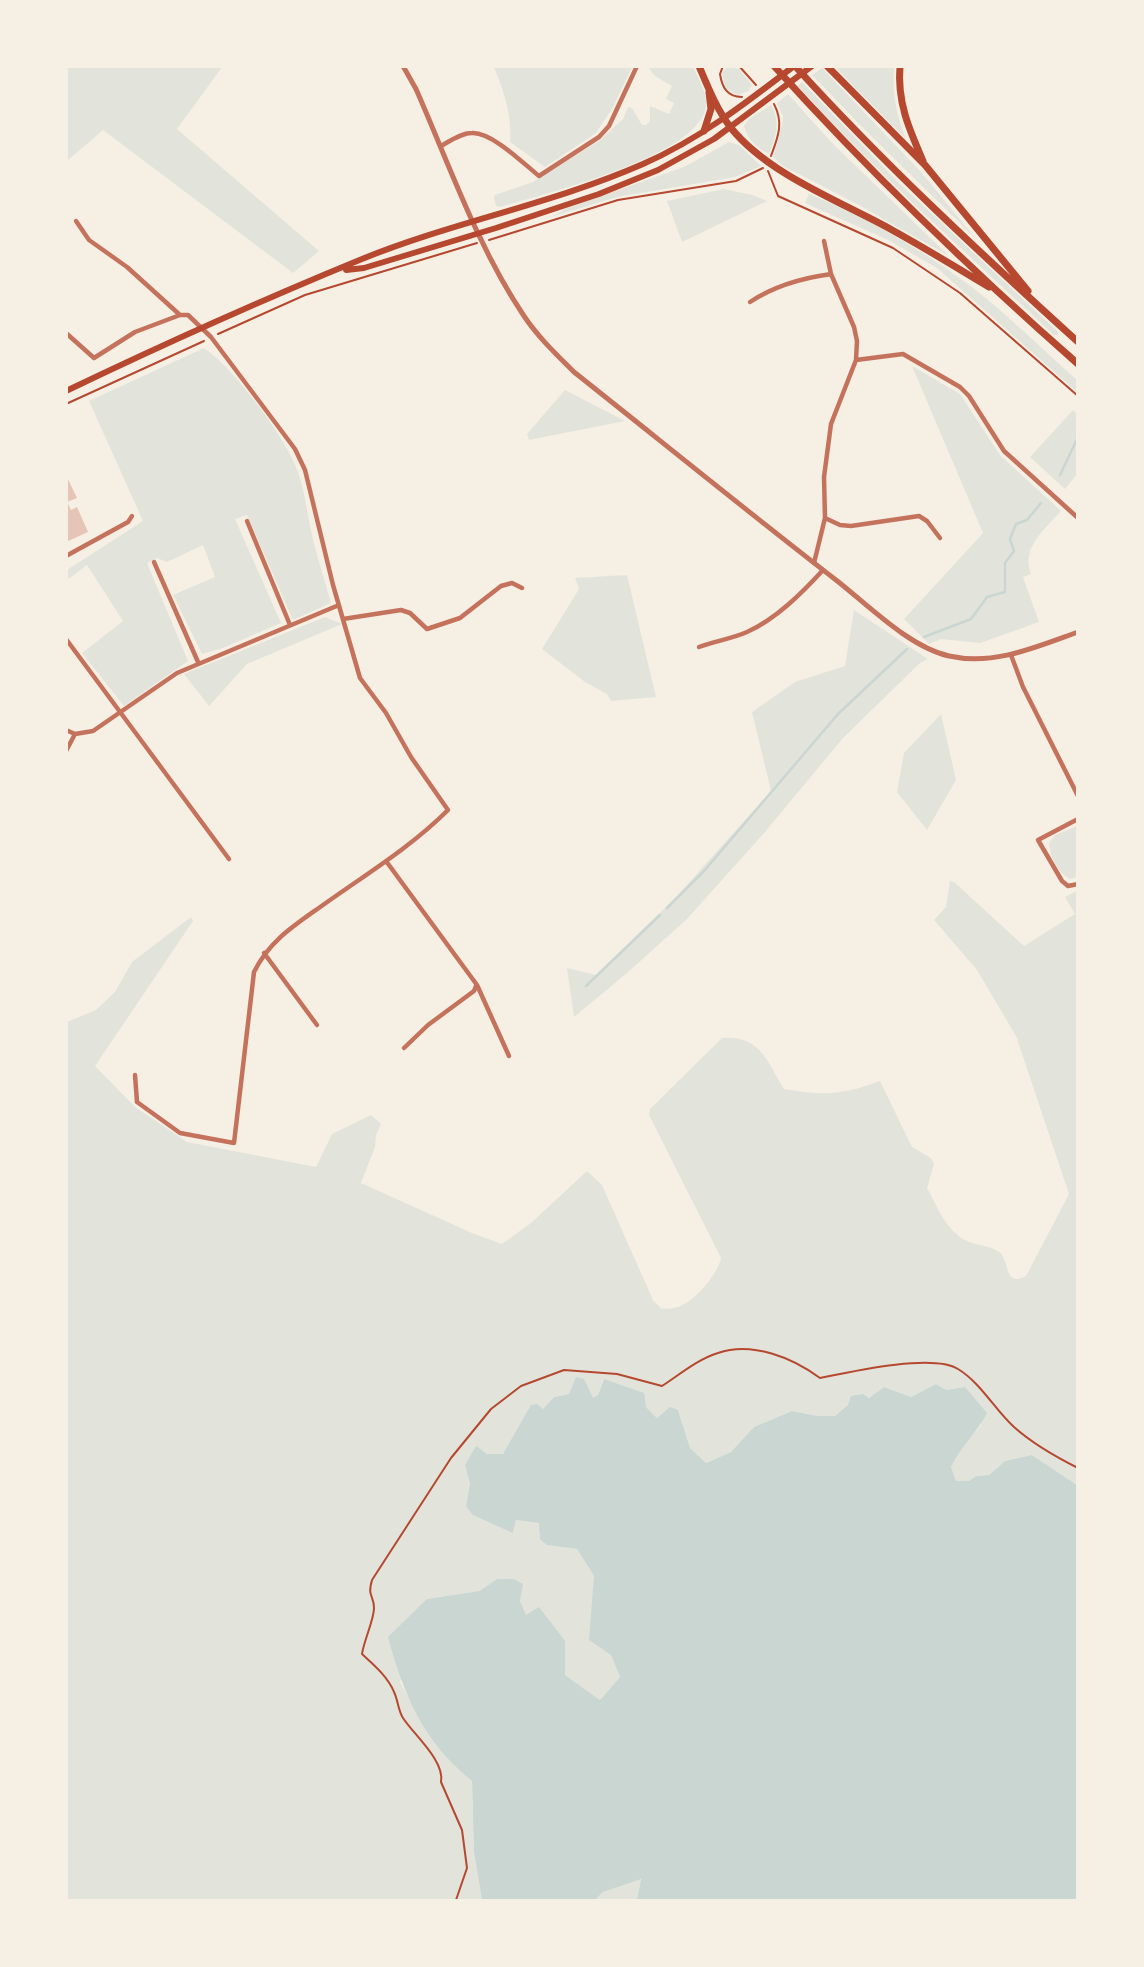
<!DOCTYPE html>
<html>
<head>
<meta charset="utf-8">
<style>
  body { margin:0 }
  #map { position:relative; width:1144px; height:1967px; overflow:hidden; background:#f6efe4; font-family:Signika,sans-serif }
  canvas { display:block }
  .frame { position:absolute; inset:0; border:68px solid #f6efe4; pointer-events:none }
</style>
</head>
<body>
<div id="map">
<canvas width="1144" height="1967"></canvas>
<div class="frame"></div>
</div>
<script>
const ctx = document.querySelector('canvas').getContext('2d');
ctx.lineJoin = 'round';
function fillPath(path, color) { ctx.fillStyle = color; ctx.fill(path, 'evenodd'); }
function trace(path, color, width, dash) { ctx.strokeStyle = color; ctx.lineWidth = width; ctx.lineCap = dash ? 'butt' : 'round'; ctx.setLineDash(dash || []); ctx.stroke(path); }
fillPath(new Path2D(`
  M67 66 222 67 177 129 319 251 293 273 103 130 67 161Z
  M494 67V66L632 67 613 107 596 133 545 167 510 142C512 115 504 92 494 67Z
  M648 67H693C698 78 708 94 706 107 699 156 544 194 500 207L496 206 494 198 495 195 533 182 599 141 623 119 628 107 632 108 642 125H646L650 121V106L669 114 674 103 666 99 672 86 655 76Z
  M727 67 739 69 752 85 748 91 738 95 726 89 722 73Z
  M835 67H894C892 93 896 115 906 139Z
  M822 68 921 172 977 240 864 129 812 75Z
  M802 82 896 180 1058 332V335H1054C967 254 878 174 798 86Z
  M788 94 831 142 949 256 857 204 783 166 773 157 783 121V116L777 103Z
  M771 105C781 122 776 137 769 154 757 148 747 139 744 126L749 119Z
  M729 142 739 145 761 166 735 177 617 197 551 217 567 208 684 167Z
  M724 189 752 195 767 201 682 242 667 201Z
  M809 194C866 217 919 248 968 284 1006 313 1041 348 1077 380V392L937 268 888 240 805 203Z
  M204 348C233 367 287 439 298 472 305 492 307 514 312 535 317 558 325 580 331 603L293 620 247 515 235 519 281 623 223 648 202 654 173 595 215 577 203 545 167 562 157 558 147 563 188 661 124 706 82 653 123 621 87 565 67 580V570L143 521 89 401Z
  M912 366 960 394 1000 455 1061 511C1045 529 1021 547 1031 574L1023 577 1039 622 980 643 941 639 929 644 904 619 983 533Z
  M565 390 625 421 529 440 527 434Z
  M1073 410 1077 414V474L1065 489 1030 457Z
  M627 575 656 697 611 701 607 694 585 682 542 649 579 589 575 578Z
  M854 610 928 659 920 663 843 738 765 832 687 919 626 974 574 1017 567 968 596 975 677 896 771 791 752 712 795 682 845 666Z
  M325 617 342 624 247 664 209 706 184 674Z
  M941 714 956 780 927 830 897 792 904 753Z
  M1077 826V877L1070 879C1057 872 1050 857 1049 843L1055 835Z
  M950 881 954 882 1024 946 1075 914 1065 897 1077 891V1485L1032 1455 1006 1461 989 1475 976 1476 969 1481H956L951 1467 956 1454 981 1425 965 1387 946 1390 936 1384 911 1397 884 1387 869 1398 848 1405 835 1416H818L792 1411 754 1427 731 1452 706 1463 690 1448 678 1410 657 1418 646 1407 603 1380 598 1395 593 1399 569 1394 554 1397 503 1454H487L476 1447 465 1465 470 1484 466 1506 513 1533 516 1520 540 1523 547 1545 577 1549 594 1576 593 1604 620 1677 600 1700 565 1675V1641L526 1616 520 1601 497 1579 479 1591 427 1599 400 1682C420 1720 439 1754 472 1781L474 1852 482 1900H67V1022L96 1010 115 992 132 962 191 917 193 921 95 1066 135 1107 187 1142 316 1167 332 1134 371 1115 381 1124 376 1135 375 1147 361 1183 472 1233 502 1244 531 1223 587 1171 602 1185 653 1300 662 1309C666 1308 674 1309 678 1307 694 1302 718 1274 721 1258L649 1115 650 1109 722 1038C760 1035 767 1061 784 1089 824 1096 842 1095 880 1081L912 1147 931 1158 934 1164 927 1188C938 1208 946 1231 967 1241 977 1246 990 1245 999 1252 1010 1259 1003 1288 1026 1276L1069 1194 1016 1036 977 970 934 920 946 907Z
  M641 1878 637 1900H595L603 1892Z`), '#e2e4dc');
fillPath(new Path2D(`
  M576 1377 584 1379 593 1398 598 1395 604 1379 644 1393 646 1407 657 1418 670 1407 678 1410 690 1448 706 1463 731 1452 754 1427 792 1411 818 1416H835L848 1405 851 1396 863 1394 869 1398 884 1387 911 1397 936 1384 946 1390 965 1387 987 1413C977 1433 960 1447 951 1467L956 1481H969L976 1476 989 1475 1005 1461 1032 1455 1077 1485V1900H637L641 1879 603 1892 595 1900H482L474 1852 472 1781C423 1741 404 1696 388 1637L427 1599 479 1591 497 1579H514L523 1584 520 1601 526 1615 539 1607 565 1641V1675L600 1700 620 1677 611 1655 589 1640 594 1576 577 1549 547 1545 540 1539 539 1523 516 1520 513 1533 473 1515 466 1506 470 1484 465 1465 476 1446 487 1454H503L531 1405 537 1404 543 1409 554 1397 569 1394Z`), '#c9d6d2');
trace(new Path2D(`
  M1060 475 1078 437
  M924 637 971 619 987 597 1005 592V563L1014 551 1010 539 1016 524 1027 520 1041 503
  M667 908 704 871 838 714 907 649
  M586 986 660 915`), '#c9d6d2', 2.5);
fillPath(new Path2D(`
  M66 475 77 498 67 502 71 510 77 507 88 532 66 542Z`), '#e6c5b7');
trace(new Path2D(`
  M723 66 720 74C722 87 727 97 742 97
  M739 66 756 85
  M771 156C778 137 784 123 774 104
  M768 171 778 196 893 248 960 293 1078 396
  M489 240 618 200 736 181 763 168
  M218 334 305 295 477 243
  M66 404 204 341
  M456 1900 467 1868 462 1830 441 1782C445 1761 414 1735 403 1718 398 1710 398 1700 394 1692 388 1677 374 1665 362 1654 364 1640 374 1620 374 1608 374 1595 367 1597 372 1580L451 1458 491 1409 521 1386 564 1370 617 1374 662 1386C679 1375 698 1359 718 1353 752 1341 793 1358 820 1378 849 1372 933 1353 958 1369 981 1383 995 1410 1014 1427 1033 1444 1056 1457 1078 1468`), '#b5482f', 2);
trace(new Path2D(`
  M441 146C450 141 461 133 472 133 492 132 524 164 539 176L599 137 609 126 637 66
  M76 221 89 240 127 267 180 315
  M750 302C774 286 802 278 831 274
  M66 333 94 358 135 332 180 315H188L211 337 295 449 305 470 333 585 360 678 386 713 411 757 448 810C411 847 365 875 323 905 295 925 270 940 254 972L234 1143 180 1133 137 1102 135 1075
  M856 360 903 354 960 387 969 396 1004 451 1078 518
  M825 518 840 525 851 526 919 516 927 521 940 538
  M247 521 290 625
  M66 556 128 522 132 516
  M154 562 198 662
  M814 563 825 518 824 477 831 424 856 360 857 341 854 327 831 274 824 241
  M343 619 401 610 410 613 427 629 460 618 501 586 512 583 522 588
  M66 639 229 859
  M699 647C715 641 731 639 747 632 776 619 802 593 823 570
  M1011 655 1023 687 1078 796
  M66 730 75 734 93 731 177 673 339 605
  M66 751 75 734
  M1078 819 1038 840 1062 881 1068 886 1078 884
  M386 861 477 985 509 1056
  M264 953 317 1025
  M404 1048 428 1025 474 991 476 986`), '#c5725c', 4.5);
trace(new Path2D(`
  M403 66 416 89C449 164 478 248 524 316 538 337 556 354 574 372 661 441 748 512 836 580 868 605 909 647 949 656 994 666 1036 647 1078 632`), '#c5725c', 5);
trace(new Path2D(`
  M346 270 364 268 496 228 599 194 658 170 714 139 812 66
  M66 391C164 344 262 300 362 259 453 222 552 204 643 164 698 140 746 103 794 66`), '#b5482f', 6);
trace(new Path2D(`
  M699 66C708 87 717 110 731 128 769 175 840 201 892 230 925 248 957 268 989 287
  M774 66C869 171 971 270 1078 364
  M795 66C884 164 980 253 1078 342
  M827 66 925 165 1028 291
  M900 66C897 102 909 129 923 161
  M704 131 711 109 709 92`), '#b5482f', 7);
</script>
</body>
</html>
